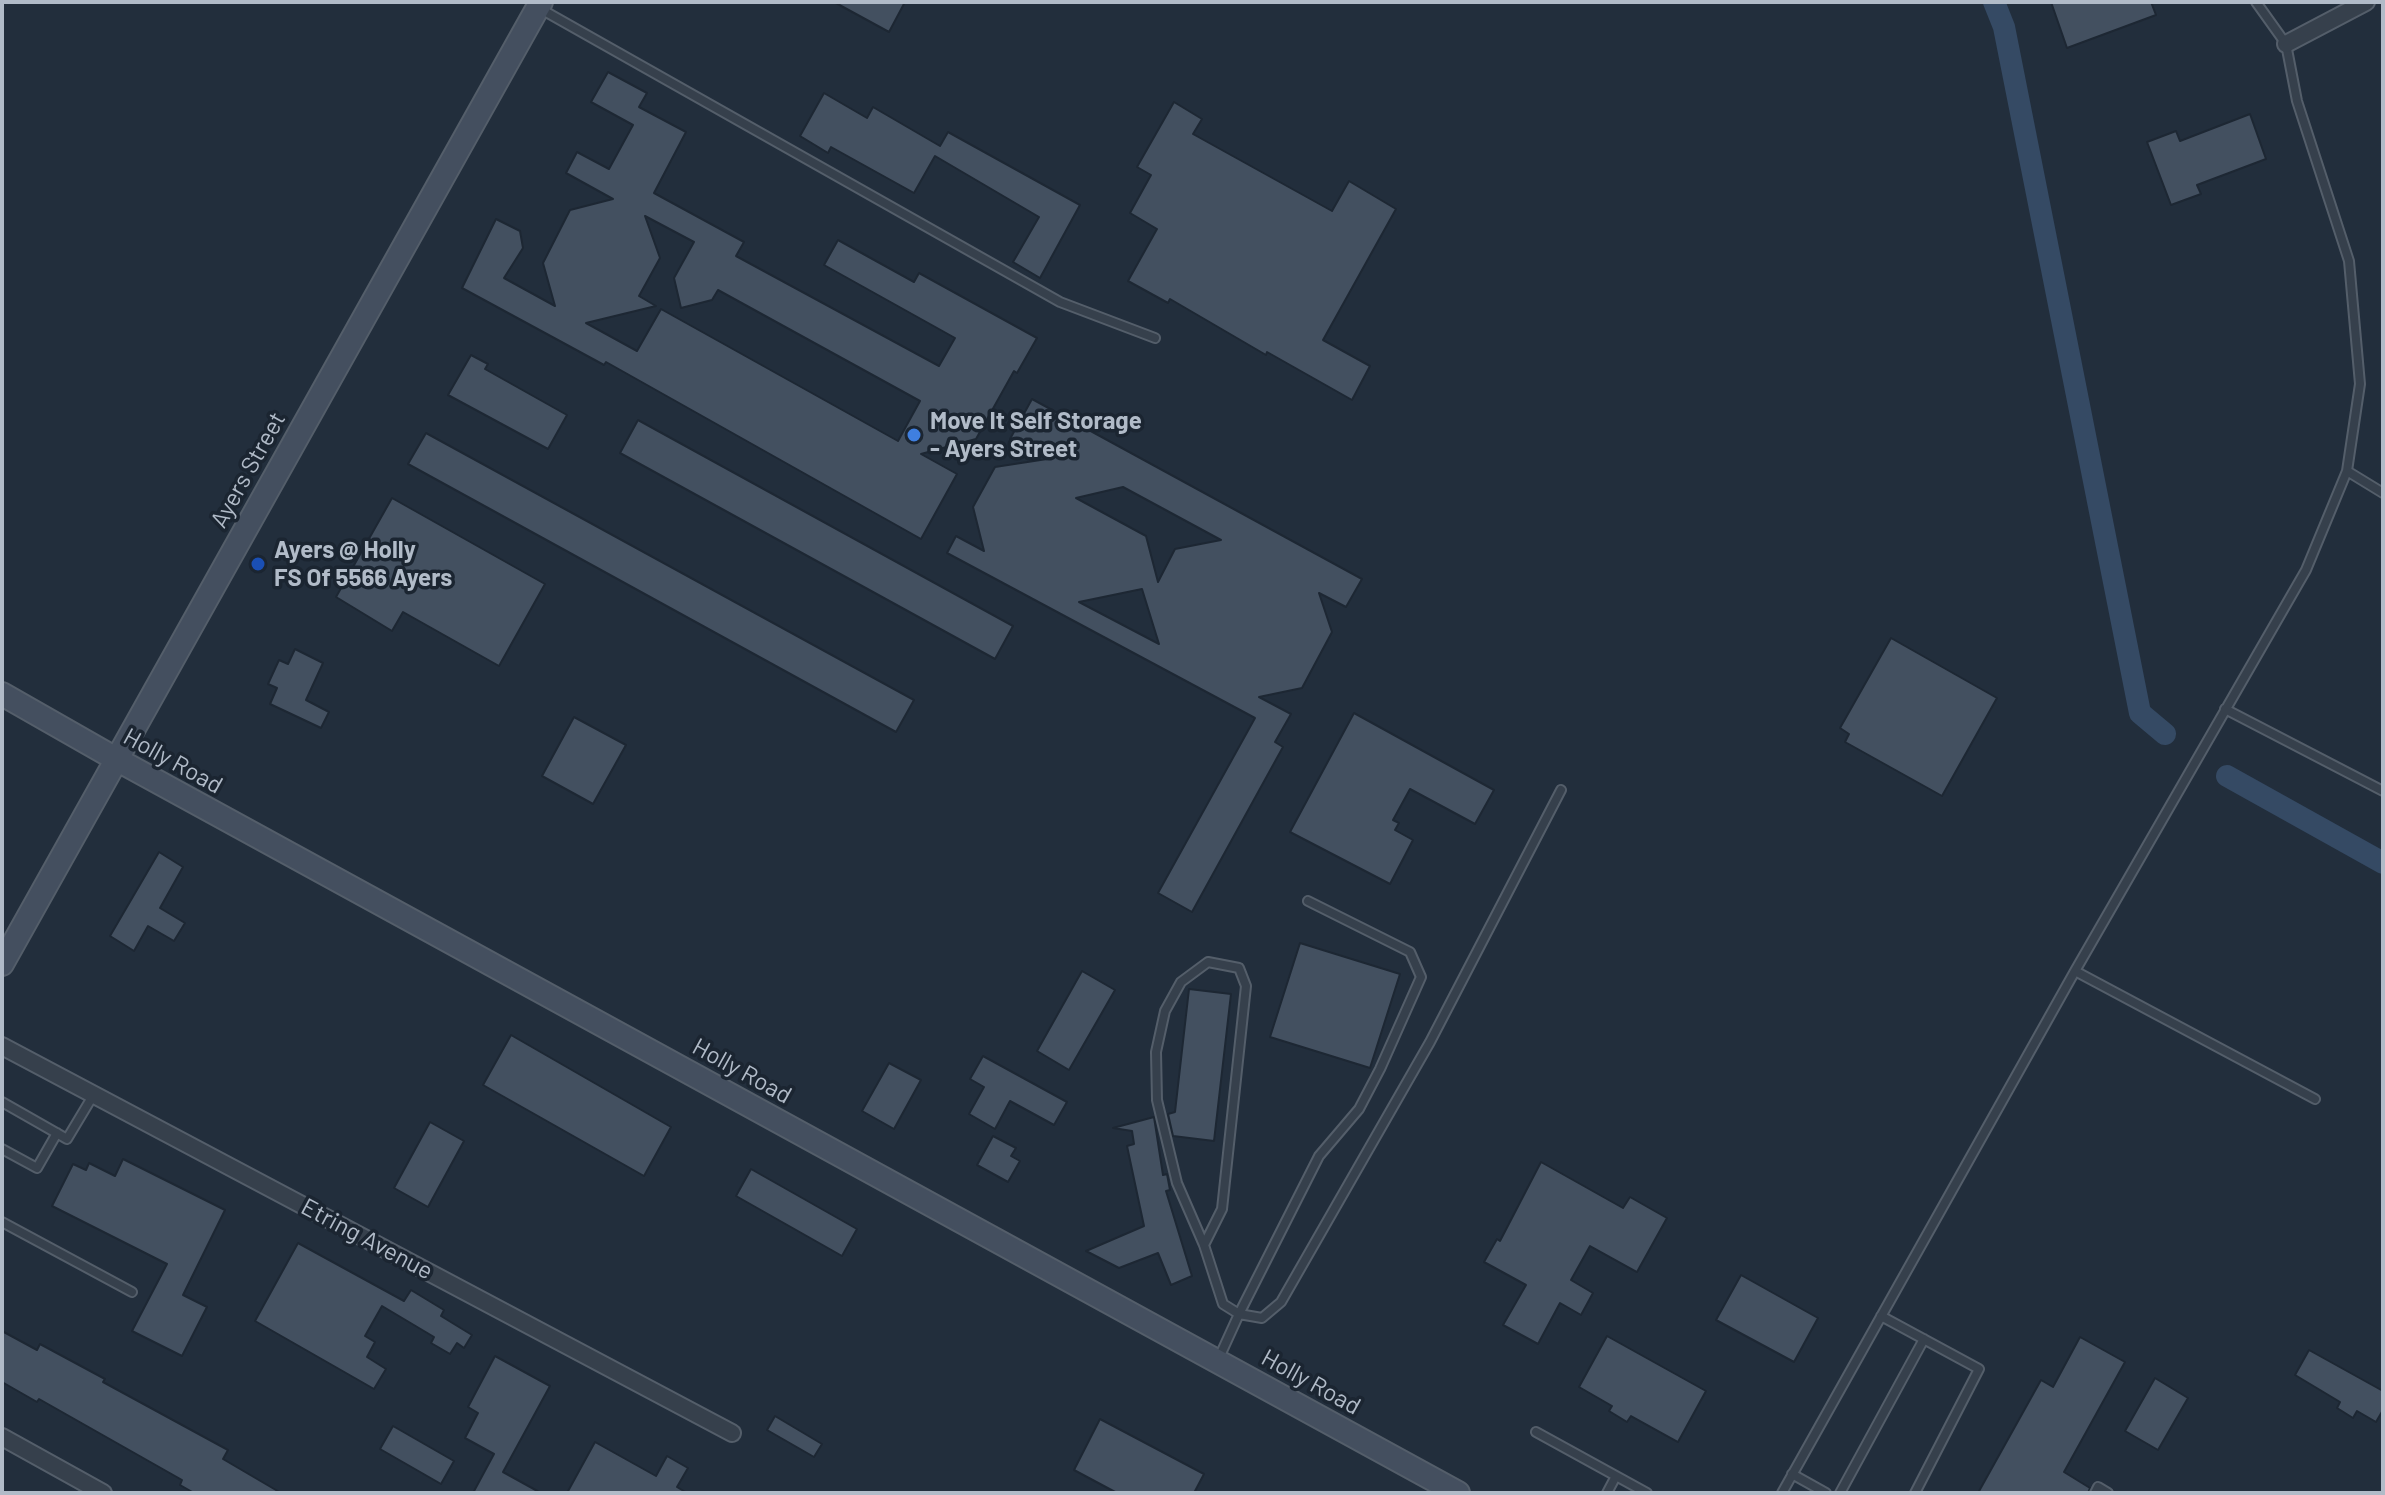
<!DOCTYPE html>
<html>
<head>
<meta charset="utf-8">
<style>
  body { margin:0 }
  #map { position:relative; width:2385px; height:1495px; overflow:hidden; background:#222e3c; font-family:Barlow,sans-serif }
  canvas { display:block }
  .frame { position:absolute; inset:0; border:4px solid #b1bbc8; pointer-events:none }
</style>
</head>
<body>
<div id="map">
<canvas width="2385" height="1495"></canvas>
<div class="frame"></div>
</div>
<script>
const ctx = document.querySelector('canvas').getContext('2d');
ctx.lineJoin = 'round';
function trace(path, color, width, dash) { ctx.strokeStyle = color; ctx.lineWidth = width; ctx.lineCap = dash ? 'butt' : 'round'; ctx.setLineDash(dash || []); ctx.stroke(path); }
function fillPath(path, color) { ctx.fillStyle = color; ctx.fill(path, 'evenodd'); }
function drawText(font, color, halo, rows, align = 'center') {
  ctx.font = font + ' Barlow,sans-serif'; ctx.lineWidth = 7; ctx.setLineDash([]); ctx.textBaseline = 'middle'; ctx.strokeStyle = halo; ctx.fillStyle = color; for (const [text, x, y, turn = 0] of rows) {
    ctx.save(); ctx.translate(x, y); ctx.rotate((+turn || 0) * Math.PI / 180); ctx.textAlign = isNaN(turn) ? turn : align; if (halo) ctx.strokeText(text, 0, 0); ctx.fillText(text, 0, 0); ctx.restore();
  }
}
trace(new Path2D(`
  M1994 2 2004 27 2140 713 2165 734
  M2227 776 2383 863`), '#354a64', 22);
const building = new Path2D(`
  M834 2H905L889 32Z
  M2051 2H2151L2156 15 2067 48Z
  M608 72 647 93 639 107 686 132 654 193 744 242 736 256 939 366 955 338 824 265 838 240 914 282 919 273 1037 338 1017 373 1014 371 976 439 921 454 957 474 921 539 606 362 604 365 462 288 496 219 520 231 523 248 504 278 555 306 543 263 570 210 613 199 566 173 577 152 609 169 633 125 591 102ZM645 216 694 242 674 278 681 308 712 300 718 290 920 401 898 441 661 309 637 351 586 323 656 306 639 296 660 258Z
  M824 93 867 118 873 107 940 146 948 132 1080 205 1040 278 1013 262 1039 217 935 156 914 193 831 147 828 153 800 136Z
  M1174 102 1202 119 1193 134 1332 211 1349 181 1396 209 1323 340 1370 366 1352 400 1267 352 1266 355 1170 299 1168 303 1128 281 1157 229 1130 213 1151 175 1137 167Z
  M2250 114 2266 159 2197 185 2201 194 2171 205 2147 142 2176 131 2180 141Z
  M471 355 488 364 485 369 567 415 548 449 448 395Z
  M1032 399 1362 579 1346 607 1319 593 1332 632 1302 688 1259 697 1291 714 1275 742 1283 747 1192 912 1158 893 1255 718 947 553 956 536 984 551 973 507 995 467 1047 459 1010 439ZM1123 487 1221 540 1175 549 1158 582 1146 536 1076 498ZM1142 589 1159 644 1079 602Z
  M638 420 1013 626 995 659 620 453Z
  M426 433 914 700 896 732 408 464Z
  M392 498 545 584 499 666 403 612 392 631 336 597Z
  M1891 638 1997 698 1942 796 1845 742 1849 734 1840 728Z
  M295 649 323 663 306 700 329 712 321 728 270 704 277 688 268 684 279 660 288 664Z
  M1354 713 1494 790 1475 824 1410 789 1393 820 1399 823 1395 830 1413 840 1390 884 1290 832Z
  M574 717 626 745 593 804 542 776Z
  M159 852 183 867 160 908 185 923 174 941 148 926 134 951 110 936Z
  M1300 943 1400 974 1370 1068 1270 1037Z
  M1082 971 1115 990 1069 1070 1037 1051Z
  M1189 989 1231 994 1214 1141 1173 1136 1168 1114 1175 1112Z
  M511 1035 671 1127 644 1176 483 1085Z
  M983 1056 1067 1102 1054 1125 1010 1101 995 1129 969 1114 984 1087 970 1079Z
  M889 1063 921 1080 894 1129 862 1111Z
  M1154 1117 1163 1175 1167 1174 1170 1190 1166 1191 1192 1276 1171 1285 1158 1253 1119 1268 1086 1251 1144 1226 1127 1146 1134 1144 1132 1131 1113 1128Z
  M430 1122 464 1141 428 1207 394 1188Z
  M993 1136 1016 1148 1011 1156 1020 1161 1008 1182 977 1165Z
  M123 1159 225 1210 183 1295 207 1307 182 1356 132 1331 167 1264 52 1206 73 1164 86 1170 89 1163 115 1176Z
  M1541 1162 1623 1208 1630 1197 1667 1218 1637 1272 1590 1246 1571 1280 1593 1293 1581 1315 1560 1303 1538 1344 1503 1325 1526 1285 1484 1262 1497 1239 1500 1241Z
  M751 1169 857 1229 842 1256 736 1196Z
  M298 1243 404 1301 411 1290 444 1310 441 1316 472 1335 464 1348 457 1343 450 1354 431 1343 434 1337 382 1306 365 1336 375 1342 367 1357 386 1369 374 1389 255 1321Z
  M1741 1275 1818 1318 1794 1362 1716 1320Z
  M2 1331 37 1350 40 1344 105 1379 103 1382 228 1450 223 1459 281 1493H194L180 1485 182 1480 39 1399 37 1402 2 1382Z
  M1607 1336 1706 1391 1678 1442 1631 1416 1627 1422 1609 1411 1612 1406 1579 1387Z
  M2080 1337 2125 1362 2064 1472 2090 1488 2088 1493H1978L2041 1380 2053 1387Z
  M2309 1350 2383 1391V1410L2376 1422 2357 1411 2353 1418 2337 1408 2340 1402 2295 1375Z
  M495 1356 550 1386 503 1472 541 1493H473L494 1454 465 1438 478 1413 468 1407Z
  M2155 1378 2188 1398 2158 1450 2125 1431Z
  M775 1416 822 1444 814 1457 767 1430Z
  M1100 1419 1204 1474 1194 1493H1117L1074 1470Z
  M393 1426 454 1461 441 1484 380 1449Z
  M595 1442 656 1476 667 1456 688 1468 677 1487 687 1493H567Z`);
fillPath(building, '#435060');
trace(building, '#1d2733', 2);
const lane = new Path2D(`
  M539 8 1060 302 1155 338
  M2347 471 2383 493
  M2225 709 2383 791
  M2075 971 2315 1099
  M2 1102 67 1139 94 1094
  M2 1149 37 1168 57 1133
  M2 1222 132 1292
  M1204 1245 1222 1209 1246 986 1239 968 1208 962 1181 982 1165 1011 1156 1052 1157 1100 1177 1183 1204 1245 1223 1304 1239 1314 1262 1318 1281 1302 1430 1042 1561 790
  M1881 1316 1979 1369 1915 1493
  M1218 1360 1239 1314 1319 1156 1359 1109 1380 1069 1421 977 1410 952 1308 901
  M1536 1432 1647 1493
  M1792 1474 1826 1493
  M1607 1493 1616 1476
  M1782 1493 2075 971 2306 570 2347 471 2360 384 2349 261 2297 101 2286 44 2256 2
  M1840 1493 1924 1339
  M2095 1493 2098 1487 2108 1493`);
const street = new Path2D(`
  M2286 44 2366 2
  M2 1046 732 1433
  M2 1437 103 1493`);
const secondary = new Path2D(`
  M2 694 116 759 1458 1493
  M2 964 541 2`);
trace(lane, '#545e6a', 12);
trace(street, '#545e6a', 20);
trace(secondary, '#545e6a', 26);
trace(lane, '#36404c', 8);
trace(street, '#36404c', 16);
trace(secondary, '#444f5f', 22);
for (const [x, y, r, color] of [
  [914,435,8,"#3f7fe0"],
  [258,564,8,"#1a4fb4"]
]) { const dot = new Path2D(); dot.arc(x, y, r, 0, 2 * Math.PI); ctx.fillStyle = color; ctx.fill(dot); trace(dot, '#1b2531', 3); }
drawText('bold 24px', '#b1bbc8', '#1b2531', [
  ["Move It Self Storage",930,421],
  ["- Ayers Street",930,449],
  ["Ayers @ Holly",274,550],
  ["FS Of 5566 Ayers",274,578]
], 'left');
drawText('24px', '#b1bbc8', '#1b2531', [
  ["Ayers Street",248,470,-61],
  ["Holly Road",173,761,29],
  ["Holly Road",742,1071,29],
  ["Etring Avenue",367,1239,28],
  ["Holly Road",1311,1382,29]
]);
</script>
</body>
</html>
